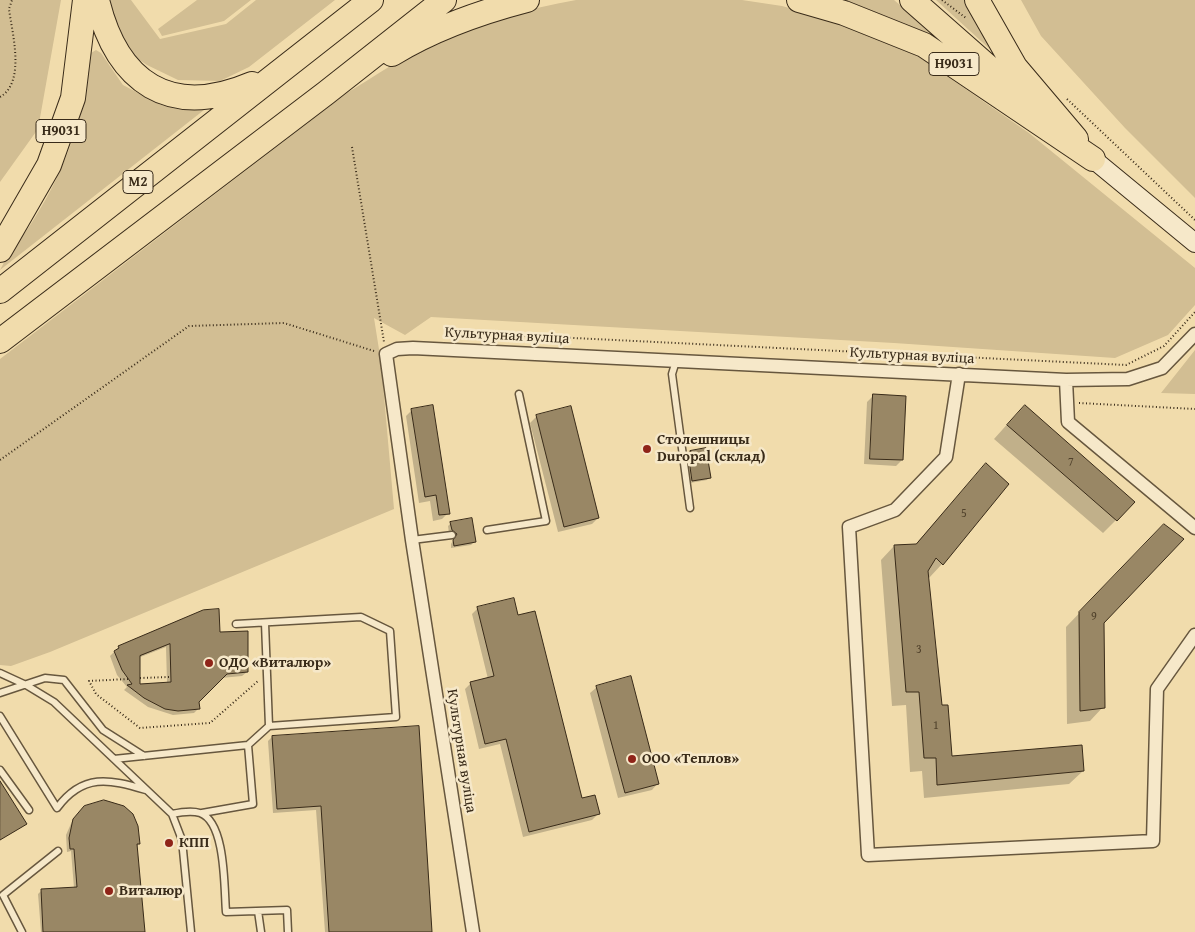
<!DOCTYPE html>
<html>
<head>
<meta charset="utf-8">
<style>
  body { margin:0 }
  canvas { display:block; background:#f1dcac }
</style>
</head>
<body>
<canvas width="1195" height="932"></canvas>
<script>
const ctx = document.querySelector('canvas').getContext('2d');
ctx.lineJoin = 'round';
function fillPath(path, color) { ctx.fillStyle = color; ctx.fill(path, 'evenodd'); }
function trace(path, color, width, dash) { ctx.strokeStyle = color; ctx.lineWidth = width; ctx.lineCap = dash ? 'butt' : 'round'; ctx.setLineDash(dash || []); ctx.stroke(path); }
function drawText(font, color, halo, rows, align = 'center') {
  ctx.font = font + ' "Gentium Book Plus",serif'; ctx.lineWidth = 5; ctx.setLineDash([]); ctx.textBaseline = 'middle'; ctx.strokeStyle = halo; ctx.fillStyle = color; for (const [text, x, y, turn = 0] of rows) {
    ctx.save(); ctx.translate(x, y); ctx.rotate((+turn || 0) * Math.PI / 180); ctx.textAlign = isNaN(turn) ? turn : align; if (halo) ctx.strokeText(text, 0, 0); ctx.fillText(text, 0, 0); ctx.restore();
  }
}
fillPath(new Path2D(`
  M0 0H61L38 129 0 182Z
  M94 0H131L160 39 226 24 256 0H335L249 67 220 81 178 80 147 65 123 49Z
  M197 0H251L224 21 162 36 158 29Z
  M576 0H742L782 6 825 18 902 45 1029 133 1195 268V305L1168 335 1115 358 894 343 431 317 405 335 374 318 381 362 394 509 50 652 11 666 0 665V359L347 93C375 76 403 57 433 42 476 21 528 9 576 0Z
  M816 0H894L971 66Z
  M936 0H969L1004 62Z
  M1021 0H1195V198L1125 128 1041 36Z
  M96 50 101 53 123 85 161 105 204 110 0 270C9 252 24 236 34 219 66 169 86 112 91 53Z
  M1195 350V394L1161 393Z`), '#d2be93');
fillPath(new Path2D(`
  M873 396 902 460 896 466 864 464 867 402Z
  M412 410 448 513 442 519 433 521 430 501 419 503 406 416Z
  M537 416 598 518 592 524 558 532 530 423Z
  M1011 420 1116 520 1103 533 994 439Z
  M691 452 709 477 707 480 690 483 686 464 689 462 688 455Z
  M987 464 942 564 929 578 927 576 940 707 951 757 1083 771 1069 784 924 798 922 771 910 772 906 705 892 706 881 560 894 546 915 545Z
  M451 523 474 542 471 545 451 548V544L455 537 449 533 448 526Z
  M1164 525 1103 622V707L1090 721 1067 724 1066 627Z
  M478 608 517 617 581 799 598 814 592 820 523 837 500 744 479 749 465 689 471 683 488 679 472 614Z
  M219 633 247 672 242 676 221 678 198 701V709L194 713 173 715 148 707 124 690 127 687 117 675 110 656 119 647ZM166 647 167 683 139 685 138 658Z
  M597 687 658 783 652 790 618 798 590 693Z
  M272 737 431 932H325L316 810 273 813 268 741Z
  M112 802 128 810 139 844 136 847 144 932H41L38 894 41 891 74 888 71 851 67 852 66 835 73 819 90 804Z`), '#0003');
const building = new Path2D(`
  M873 394 906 396 903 460 870 459Z
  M433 405 450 514 439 515 436 495 425 497 411 409Z
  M1025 405 1135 502 1117 521 1007 425Z
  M571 406 599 518 564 527 536 415Z
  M706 448 711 478 692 481 689 460 691 459 690 451Z
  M986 463 1009 484 943 565 936 558 928 571 942 705H948L952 756 1082 745 1084 771 937 785 936 758H924L919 692H906L894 545 916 544Z
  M472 518 476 542 454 546 453 540 457 534 452 530 450 522Z
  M1164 524 1184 539 1104 623 1105 708 1080 711 1079 612Z
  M514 598 518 615 535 611 582 798 595 795 600 814 529 832 506 739 485 744 470 682 494 676 477 607Z
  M219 609 220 632 248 631V672L227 674 199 702 200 709 178 711 165 709 144 698 127 685 132 684 122 670 114 651 119 648 118 646 203 610ZM170 644 171 682 140 684V656Z
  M631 676 659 784 625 793 596 686Z
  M419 726 432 932H329L321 806 277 809 272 736Z
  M0 781 27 824 0 840Z
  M104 800 124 806 133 814 138 826 140 844H137L145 932H43L41 889 77 887 74 849H70L69 838 73 819 84 806Z`);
fillPath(building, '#998765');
trace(building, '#392b19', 1);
const lane = new Path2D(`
  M676 361 672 374 690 508
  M487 530 546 521 519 394
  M412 540 452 535
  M265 623 269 726
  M0 673 26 685 54 702 172 814 182 840 191 932
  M0 693 45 678 64 680 103 730 144 756
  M0 716 57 808C83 773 109 779 146 790
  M114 759 248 745
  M0 770 29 810
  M202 813 253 804 248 745 269 726 396 717 390 631 361 617 236 624
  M172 814C181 812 191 810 200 813 226 822 224 888 226 912L287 910 288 932
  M258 911 261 932
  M22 932 3 895 58 851`);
const street = new Path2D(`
  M959 374 946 457 895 510 849 527 868 855 1153 841 1157 689 1195 635
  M1066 380 1068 422 1195 528
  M473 932 412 540 386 354 397 349 413 348 1066 380 1128 379 1162 368 1195 334`);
const secondary = new Path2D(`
  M1093 159 1195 243`);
const highway = new Path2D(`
  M97 0C117 83 170 119 252 84
  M799 0 844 13 924 45 1093 159
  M912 0 1020 95
  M977 0 1015 67 1076 139
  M392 54C433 29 481 12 527 0
  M0 250 49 165 73 98 85 0
  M0 291 371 0
  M0 341 326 93 444 0`);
trace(lane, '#67573e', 9);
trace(street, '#67573e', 15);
trace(secondary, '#392b19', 20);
trace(highway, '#392b19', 26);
trace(new Path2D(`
  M942 0 966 18
  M0 97C26 82 12 33 9 9L12 0
  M1067 99 1195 220
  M352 147 384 342
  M451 332 1126 365 1164 346 1195 312
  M1079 403 1195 409
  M0 460 189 326 284 323 374 351
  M140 678 169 677
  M128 679 89 681 96 694 140 728 210 723 258 681`), '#392b19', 2, [1, 2.5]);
trace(lane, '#f6e8c9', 6);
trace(street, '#f6e8c9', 12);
trace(secondary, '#f6e8c9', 18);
trace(highway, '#f1dcac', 24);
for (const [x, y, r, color] of [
  [647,449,5,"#8f2418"],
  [209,663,5,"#8f2418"],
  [632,759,5,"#8f2418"],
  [169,843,5,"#8f2418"],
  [109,891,5,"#8f2418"]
]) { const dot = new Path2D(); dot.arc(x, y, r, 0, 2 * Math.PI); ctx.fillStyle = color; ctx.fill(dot); trace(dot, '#f6e8c9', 2); }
drawText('12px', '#51422c', null, [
  ["7",1071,463],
  ["5",964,514],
  ["9",1094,617],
  ["3",919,650],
  ["1",936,726]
]);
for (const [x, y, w] of [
  [954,64,50],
  [61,131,50],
  [138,182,30]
]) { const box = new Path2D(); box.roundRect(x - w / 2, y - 11.5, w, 23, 4); ctx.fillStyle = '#f6e8c9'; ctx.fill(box); trace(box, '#392b19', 1); }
drawText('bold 14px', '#392b19', null, [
  ["Н9031",954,64],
  ["Н9031",61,131],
  ["М2",138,182]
]);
drawText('15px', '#392b19', '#f6e8c9', [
  ["Культурная вуліца",507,336,3],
  ["Культурная вуліца",912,356,3],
  ["Культурная вуліца",461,751,81]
]);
drawText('bold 15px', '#392b19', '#f6e8c9', [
  ["Столешницы",657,440],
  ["Duropal (склад)",657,457],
  ["ОДО «Виталюр»",219,663],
  ["ООО «Теплов»",642,759],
  ["КПП",179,843],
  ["Виталюр",119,891]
], 'left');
</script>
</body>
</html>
